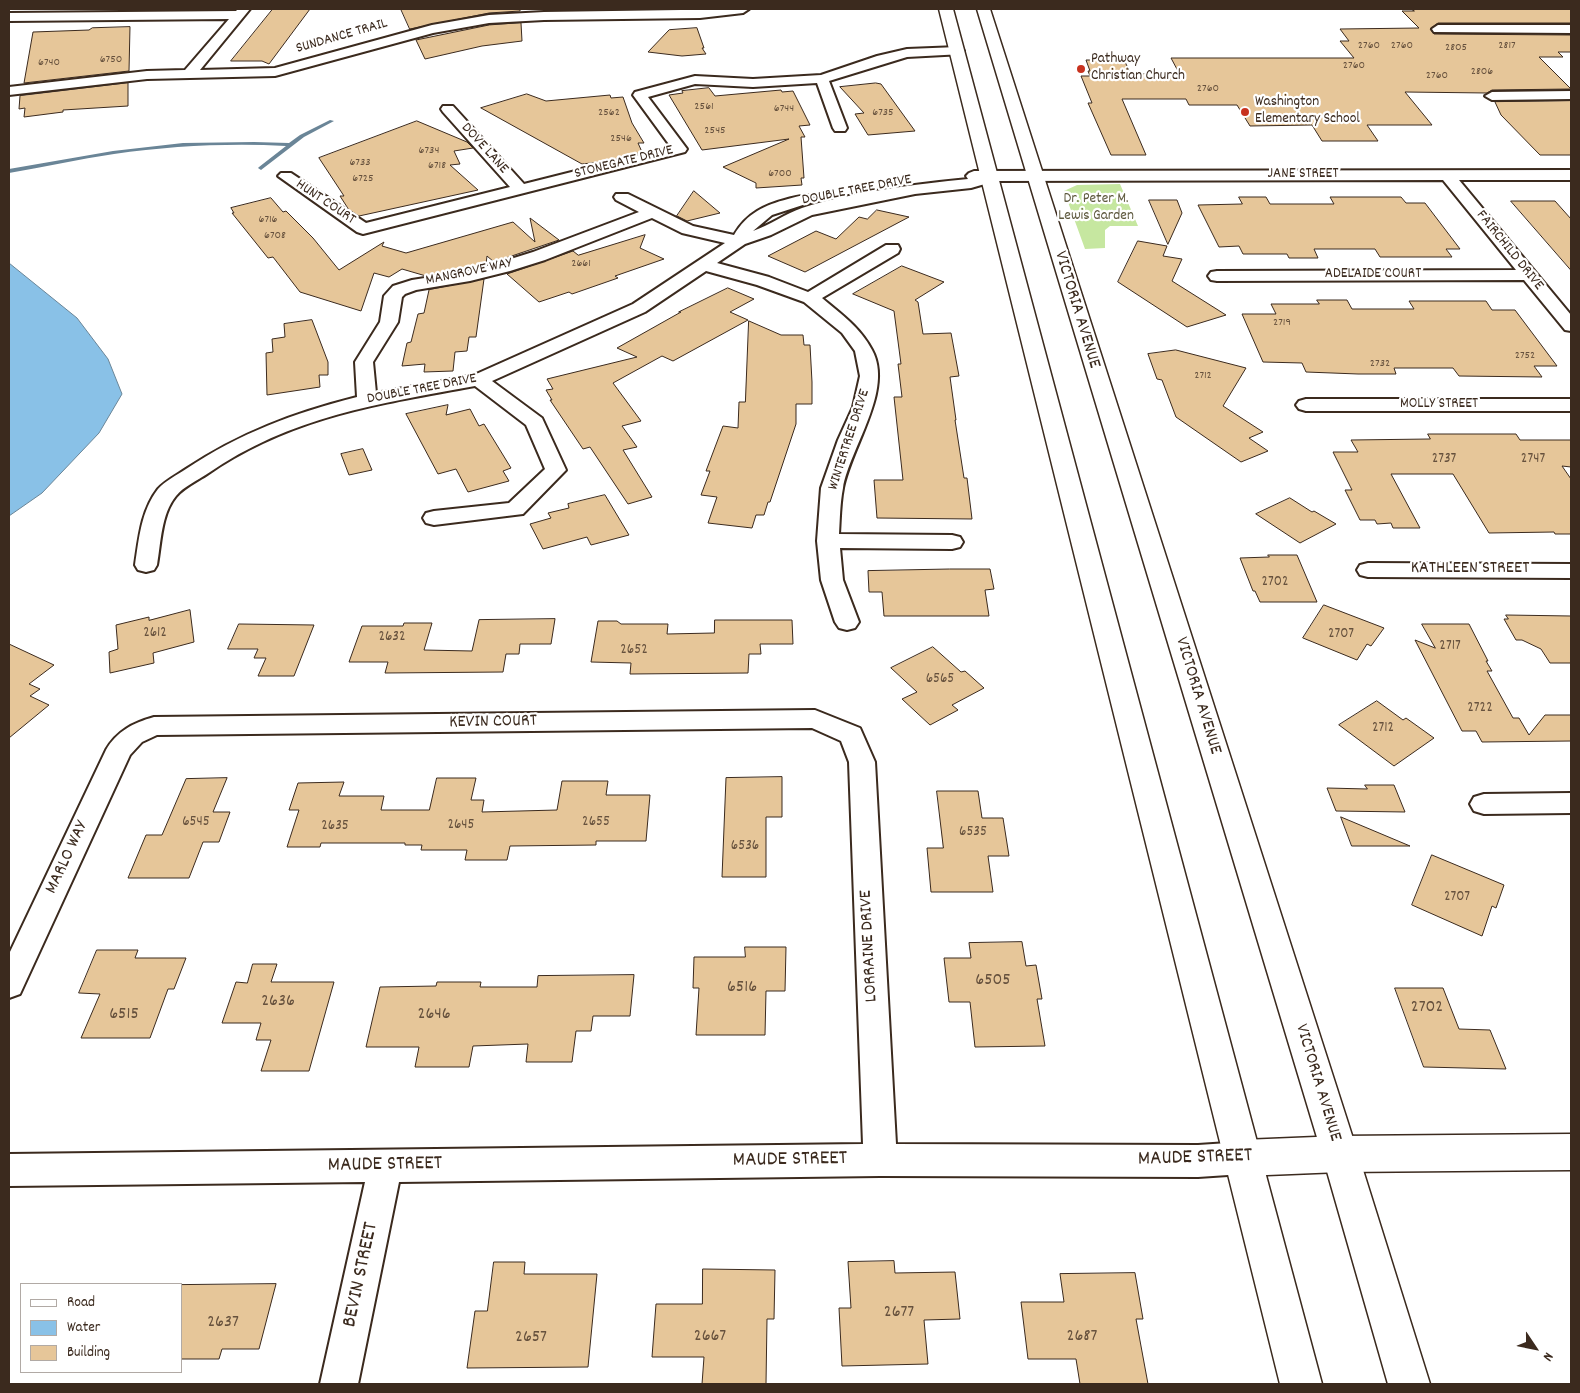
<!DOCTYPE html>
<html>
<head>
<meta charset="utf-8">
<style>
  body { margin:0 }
  #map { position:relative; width:1580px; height:1393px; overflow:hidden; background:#fff; font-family:Dekko,sans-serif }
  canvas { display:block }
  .frame { position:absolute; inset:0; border:10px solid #3b2a1e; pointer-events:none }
  .legend { position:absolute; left:20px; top:1283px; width:162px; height:90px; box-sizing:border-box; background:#fff; border:1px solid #b1aaa5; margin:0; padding:6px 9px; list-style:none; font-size:15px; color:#3b2a1e }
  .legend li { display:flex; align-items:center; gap:10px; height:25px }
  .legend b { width:25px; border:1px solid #b1aaa5 }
  .north { position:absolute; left:1510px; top:1323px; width:50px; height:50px; -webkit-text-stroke:4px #fff; paint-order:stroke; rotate:124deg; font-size:14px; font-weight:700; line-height:20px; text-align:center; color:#3b2a1e }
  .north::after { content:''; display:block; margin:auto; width:18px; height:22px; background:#3b2a1e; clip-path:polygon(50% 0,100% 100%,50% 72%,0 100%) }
</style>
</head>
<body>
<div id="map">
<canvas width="1580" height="1393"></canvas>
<div class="frame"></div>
<ul class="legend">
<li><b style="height:6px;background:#fff"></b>Road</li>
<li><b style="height:14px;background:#89c1e7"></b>Water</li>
<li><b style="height:14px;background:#e6c699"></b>Building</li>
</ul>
<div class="north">N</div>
</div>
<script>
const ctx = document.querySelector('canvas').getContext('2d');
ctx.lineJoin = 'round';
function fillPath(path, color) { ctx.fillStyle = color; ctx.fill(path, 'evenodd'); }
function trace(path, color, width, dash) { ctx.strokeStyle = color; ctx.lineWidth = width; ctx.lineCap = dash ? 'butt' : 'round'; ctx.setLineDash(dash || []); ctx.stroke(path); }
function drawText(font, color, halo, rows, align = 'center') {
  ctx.font = font + ' Dekko,sans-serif'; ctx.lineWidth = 4.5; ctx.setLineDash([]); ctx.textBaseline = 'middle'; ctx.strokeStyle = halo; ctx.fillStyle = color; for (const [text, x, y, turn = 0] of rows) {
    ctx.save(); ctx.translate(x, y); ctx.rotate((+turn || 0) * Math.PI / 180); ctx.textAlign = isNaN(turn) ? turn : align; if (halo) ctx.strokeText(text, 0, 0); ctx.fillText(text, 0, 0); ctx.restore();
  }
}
fillPath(new Path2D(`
  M1120 184 1138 226H1110L1105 230V248L1085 249 1064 191 1077 185Z`), '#c6e7a0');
const water = new Path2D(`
  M9 263 77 318 108 359 122 394 99 433 42 493 9 516Z`);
fillPath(water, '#89c1e7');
trace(water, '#6a8597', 1);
fillPath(new Path2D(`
  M330 120 334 121 304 137 261 170 258 168 259 167 286 146C228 143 171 146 114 154 79 159 44 167 9 173V169L113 151 183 143 254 142 289 143 300 135Z`), '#6a8597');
const building = new Path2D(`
  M273 9H310L269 64 262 61H231Z
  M401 9H520V11L489 13 410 29Z
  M1411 9H1571V23H1438L1430 29 1434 34 1571 35V52H1558L1563 57H1539L1571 89 1492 90 1487 93 1405 92 1432 125H1367L1378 141H1322L1312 125 1250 126 1237 105H1189L1186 99H1122L1146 155H1111L1088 103H1092L1081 76H1090L1088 71H1090L1086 60H1124L1131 74 1179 73 1171 58H1354L1340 41H1349L1340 29 1419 28 1402 11H1414Z
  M521 23 522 41 482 46 425 59 416 40 489 25Z
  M130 27 129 71 24 83 33 32 89 30 92 28Z
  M697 28 704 48H702L706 54 682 56 648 52 669 30Z
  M128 83V106L63 110V112L24 117 25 108 19 109 20 96Z
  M876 83 881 84 915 131 868 135 855 114 864 113 840 87Z
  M709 88 715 96 781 90 782 92 793 91 810 125 799 126 805 137H801L804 178H801L802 185 756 188V183L723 167 789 139 702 150 669 95 683 93 682 91Z
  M527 94 546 101 610 95 611 98 623 97 632 123 644 143H638L642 152 610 161 582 164 481 108Z
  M1571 101V155H1540L1501 115 1495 102Z
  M417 121 467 142 473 148 454 151 460 164 450 165 478 190 359 216 349 210 340 196H344L319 158Z
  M694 191 720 213 687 221 677 216Z
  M1239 197H1266L1270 204H1334L1330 197H1401L1406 203H1425L1460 249H1446L1452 257H1380L1375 249H1314L1318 258H1289L1287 254H1243L1239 246 1219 247 1198 205 1242 204Z
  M271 198 283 212 286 211 313 238 339 270 384 242 382 246 406 253 513 222 535 242 530 218 559 240 494 262 487 256 486 264 469 269 426 276 402 269 389 277 374 273 361 311 300 292 273 257 268 258 232 213H234L231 208Z
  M1149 200H1177L1182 213 1168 244Z
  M1511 201H1555L1571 219V270Z
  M877 210 909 217 805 272 768 256 816 231 836 239 859 217 867 219Z
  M645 235 640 248 664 259 615 276 618 278 572 294 569 292 539 302 507 274 573 251 578 255Z
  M1138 241 1167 246 1163 256 1182 259 1172 281 1226 315 1187 327 1118 282Z
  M902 266 944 282 915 300 918 302 923 334 951 333 959 376 950 377 956 420H955L964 478H967L972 519 877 518 874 480H903L894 397H902L898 364H901L894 311 853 294Z
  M484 279 476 337H469L467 351 455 352 453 371 424 372 425 364 402 366 407 343 411 342 418 314 424 313 429 290Z
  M728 288 754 299 730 312 748 320 673 361 662 356 613 383 641 421 622 426 637 447 623 450 652 497 628 504 590 447 583 449 550 400H552L546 390 553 389 547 379 637 357 617 348 681 312H679Z
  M1317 300H1347L1352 309H1414L1409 301H1486L1492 310H1515L1557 366H1534L1542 377 1459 376 1453 368H1394L1396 374H1358L1306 372 1302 363 1263 362 1242 314H1276L1271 304H1319Z
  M312 320 328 362V375H319L320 387 267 395 266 353 273 352 272 339 285 337 284 324Z
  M749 321 781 335H803L804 345H810L812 382V404H796V424L770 502H768L764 515H756L752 528 708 523 717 497 701 495 710 471H706L723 426 738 428 739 402H745Z
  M1176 350 1246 368 1223 406 1263 432 1249 438 1268 451 1241 462 1176 417 1162 380 1157 379 1148 354Z
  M448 405 446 415 470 409 479 426 484 424 511 468 503 471 509 481 468 492 456 469 438 474 406 414Z
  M1428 434H1516L1520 440H1571V467L1562 466 1571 479V534H1555L1554 532 1489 533 1453 474H1391L1420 528H1393L1391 523 1377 524 1375 520H1360L1345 490H1352L1333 452H1358L1351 440 1430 439Z
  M363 449 372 470 349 475 341 454Z
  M605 495 629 535 591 545 587 537 543 549 530 524 551 518 548 513 569 508 568 504Z
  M1290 498 1312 512 1314 511 1336 524 1300 543 1256 514Z
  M1268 555H1297L1317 602H1260L1255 591H1253L1240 558 1269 557Z
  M950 569H990L994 589 985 590 989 616H884L882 592H869L868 571Z
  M1324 605 1384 628 1371 646 1367 644 1357 660 1303 638Z
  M190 610 194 642 153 653 154 663 110 673 109 652 118 649 116 625 149 617V620Z
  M1506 615 1571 616V663H1550L1541 649 1522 640H1516L1504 619H1508Z
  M555 619 551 644H520L519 654H506L503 672 385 673 388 662H349L362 626H403L404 623H432L424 650 472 651 479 620Z
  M715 620H792L793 644H760L761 654H749L748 673 630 674 631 663 591 662 598 621H617L621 624H668L667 634 714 633Z
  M239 624 314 625 294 676H258L266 658H254L258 649H228Z
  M1422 624H1469L1488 661H1486L1492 671H1487L1513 718H1519L1529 735 1545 715H1571V741L1482 742 1476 731H1462L1415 640 1435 648Z
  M9 644 54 665 29 684 40 689 30 696 49 705 9 738Z
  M933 647 961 672 965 671 984 688 952 705 958 710 930 725 902 699 917 692 891 668Z
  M1377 701 1403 720 1406 718 1434 738 1394 766 1339 725Z
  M782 777V817H766V877H722L726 778Z
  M227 778 213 812H230L219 842H203L189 878H128L146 835H162L186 779Z
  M437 778H476L471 800H484L482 812 557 810 562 781H608L606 795H650L646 841H596V845L510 846 507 860H465L467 850H421L422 845H405V843H321L320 847H287L299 810H289L298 783 344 782 339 796H384L381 810H429Z
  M1365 785H1394L1405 812 1336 811 1327 788 1367 789Z
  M937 791H978L982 818H1003L1009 856H988L993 892H931L927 848H943Z
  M1341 817 1410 846H1352Z
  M1432 855 1504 885 1496 908 1492 906 1482 936 1412 905Z
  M1022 942 1026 966 1036 965 1042 999H1037L1045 1046 975 1047 970 1002H949L944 958H971L969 943Z
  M745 947H786L785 991H766L765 1035H696L699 988H693L694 957H745Z
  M97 950H138L135 958H186L174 989H168L150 1038H81L100 994 79 993Z
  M253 964H277L271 982H334L309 1071H261L271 1040H256L261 1023H222L236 982 247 983Z
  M634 975 630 1016H593L591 1031H576L572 1062H526L528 1044 473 1046 469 1067H415L419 1047H366L380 987 436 986 437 982H481L480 987H537L538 976Z
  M1395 988H1443L1459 1029 1490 1030 1506 1069 1424 1067Z
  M894 1261 895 1273 955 1272 960 1319 924 1320 928 1364 842 1366 839 1308H851L848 1262Z
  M494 1262H525L524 1274H597L588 1367 467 1368 475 1311H487Z
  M703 1269 775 1270 774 1319H767L766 1384H702L704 1357H652L656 1304H702Z
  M1135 1273 1143 1319H1136L1148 1384H1080L1076 1359H1028L1021 1302H1064L1060 1274Z
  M276 1284 259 1349H222L219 1359H181V1285Z`);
fillPath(building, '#e6c699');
trace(building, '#3b2a1e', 1);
const minor = new Path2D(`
  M238 9H250L200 70 275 68 432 25 489 15 544 12 749 9 743 13 700 18 544 20 489 23 433 33 275 76 147 79 9 95V87L147 71 185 70 229 19 9 21V13L236 11Z
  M1438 25H1571V33L1434 32 1432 29Z
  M958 47 964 51 963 54 907 57 829 81 847 128 845 131H835L833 128 817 83 753 87 695 84 648 97 687 149 685 152 363 234 357 232 278 176 281 173H291L366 223 510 187 443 112 441 109 443 106H453L524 184 671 147 633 95 635 92 695 76 753 79 821 75 877 56 907 49Z
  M1571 91V99L1492 100 1485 96 1492 92Z
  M1571 170V180H1459L1571 315V331L1565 330 1524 280 1217 281 1211 280 1208 276 1211 272 1217 271 1516 270 1443 180 995 181 971 188 915 194 812 215 771 235 745 244 717 263 769 277 808 292 886 245H898L900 249 898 253 822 298C841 314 860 327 872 350 894 390 850 448 843 488 840 503 840 519 839 534L952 535 960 537 963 542 960 547 952 549 840 548 843 580 859 622 855 628 847 630 839 628 835 622 821 580 817 541 821 488 838 440 853 407 860 376 855 351 842 333 804 302 757 285 706 271 645 312 492 381 542 418 566 470 523 514 434 525 426 523 423 518 426 513 434 511 509 503 545 469 526 425 475 386C378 404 291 416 207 474 198 480 183 487 176 496 161 514 161 543 157 565L154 570 146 572 138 570 135 565C139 539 141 511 158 489 165 481 177 475 186 469 240 433 294 413 357 397L355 362 380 322 384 296 393 286 412 280 469 271 498 263 533 252 639 212 616 200 614 197 616 194H628L693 226 734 235C747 213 765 205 788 199 796 197 804 194 812 196L814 199 812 202 772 215 753 231C770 225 785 214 802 208 852 192 916 184 968 179L966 176 969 173 974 171ZM652 218 682 233 725 243 633 304 474 375 376 393 373 362 398 322 402 297 405 294 416 290 470 281 510 271 545 260Z
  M1306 399H1571V411H1306L1299 409 1296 405 1299 401Z
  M1368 563 1571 564V578L1368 577 1360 575 1357 570 1360 565Z
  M815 710 860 728 875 762 896 1144 1198 1145 1243 1142 1255 1147 1260 1158 1255 1169 1243 1174 1198 1177 880 1176 399 1182 358 1384H320L365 1182 9 1186V1154L863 1144 849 762 841 741 812 728 157 735 142 742 130 755 20 994 9 998V954L106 750C117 731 133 723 154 717Z
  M1571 793V813L1484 814 1474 811 1470 804 1474 797 1484 794Z`);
const tertiary = new Path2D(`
  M1571 1134V1170L1340 1172 1243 1176 1230 1170 1224 1158 1230 1146 1243 1140 1340 1136Z`);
const secondary = new Path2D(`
  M939 9H953L1322 1384H1280Z
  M977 9H990L1358 1154 1430 1384H1388L1322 1154Z`);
trace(minor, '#3b2a1e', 4);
trace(tertiary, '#3b2a1e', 3);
trace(secondary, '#3b2a1e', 3);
fillPath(minor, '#fff');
fillPath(tertiary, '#fff');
fillPath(secondary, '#fff');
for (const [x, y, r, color] of [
  [1081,69,5,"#c8321e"],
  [1245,112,5,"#c8321e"]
]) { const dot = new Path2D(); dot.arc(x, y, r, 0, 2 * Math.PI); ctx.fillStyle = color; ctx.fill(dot); trace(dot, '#fff', 2); }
drawText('12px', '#66513d', null, [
  ["2760",1369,46],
  ["2760",1402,46],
  ["2817",1507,46],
  ["2805",1456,48],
  ["6750",111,60],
  ["6740",49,63],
  ["2760",1354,66],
  ["2806",1482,72],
  ["2760",1437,76],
  ["2760",1208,89],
  ["2561",704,107],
  ["6744",784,109],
  ["2562",609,113],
  ["6735",883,113],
  ["2545",715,131],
  ["2546",621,139],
  ["6734",429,151],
  ["6733",360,163],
  ["6718",437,166],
  ["6700",780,174],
  ["6725",363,179],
  ["6716",268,220],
  ["6708",275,236],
  ["2661",581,264],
  ["2719",1282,323],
  ["2752",1525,356],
  ["2732",1380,364],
  ["2712",1203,376]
]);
drawText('15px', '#3b2a1e', '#fff', [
  ["SUNDANCE TRAIL",342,37,-16],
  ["DOVE LANE",484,149,48],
  ["STONEGATE DRIVE",624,163,-14],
  ["JANE STREET",1303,175],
  ["DOUBLE TREE DRIVE",857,191,-11],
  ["HUNT COURT",325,203,34],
  ["FAIRCHILD DRIVE",1509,251,51],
  ["MANGROVE WAY",469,273,-12],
  ["ADELAIDE COURT",1373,275],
  ["DOUBLE TREE DRIVE",422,390,-11],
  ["MOLLY STREET",1439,405],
  ["WINTERTREE DRIVE",850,440,-72]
]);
drawText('15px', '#3b2a1e', '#fff', [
  ["Pathway",1091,60],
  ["Christian Church",1091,77],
  ["Washington",1255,103],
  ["Elementary School",1255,120]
], 'left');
drawText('15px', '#5e593e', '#fff', [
  ["Dr. Peter M.",1096,200],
  ["Lewis Garden",1096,217]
]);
drawText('15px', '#66513d', null, [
  ["2737",1444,460],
  ["2747",1533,460],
  ["2702",1275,583],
  ["2612",155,634],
  ["2707",1341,635],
  ["2632",392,638],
  ["2717",1450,647],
  ["2652",634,651],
  ["6565",940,680],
  ["2722",1480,709],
  ["2712",1383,729],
  ["6545",196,823],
  ["2655",596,823],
  ["2645",461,826],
  ["2635",335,827],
  ["6535",973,833],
  ["6536",745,847],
  ["2707",1457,898]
]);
drawText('18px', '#3b2a1e', '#fff', [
  ["VICTORIA AVENUE",1076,310,73],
  ["KATHLEEN STREET",1470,570],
  ["VICTORIA AVENUE",1197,696,73],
  ["KEVIN COURT",493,723,-1],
  ["MARLO WAY",68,858,-65],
  ["LORRAINE DRIVE",870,946,-93],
  ["VICTORIA AVENUE",1317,1083,73]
]);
drawText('18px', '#66513d', null, [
  ["6505",993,982],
  ["6516",742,989],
  ["2636",278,1003],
  ["2702",1427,1009],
  ["6515",124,1016],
  ["2646",434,1016],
  ["2677",899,1314],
  ["2637",223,1324],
  ["2667",710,1338],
  ["2687",1082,1338],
  ["2657",531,1339]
]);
drawText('21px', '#3b2a1e', '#fff', [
  ["MAUDE STREET",1195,1159,-2],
  ["MAUDE STREET",790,1161,-1],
  ["MAUDE STREET",385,1166,-1],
  ["BEVIN STREET",362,1275,-78]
]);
</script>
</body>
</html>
